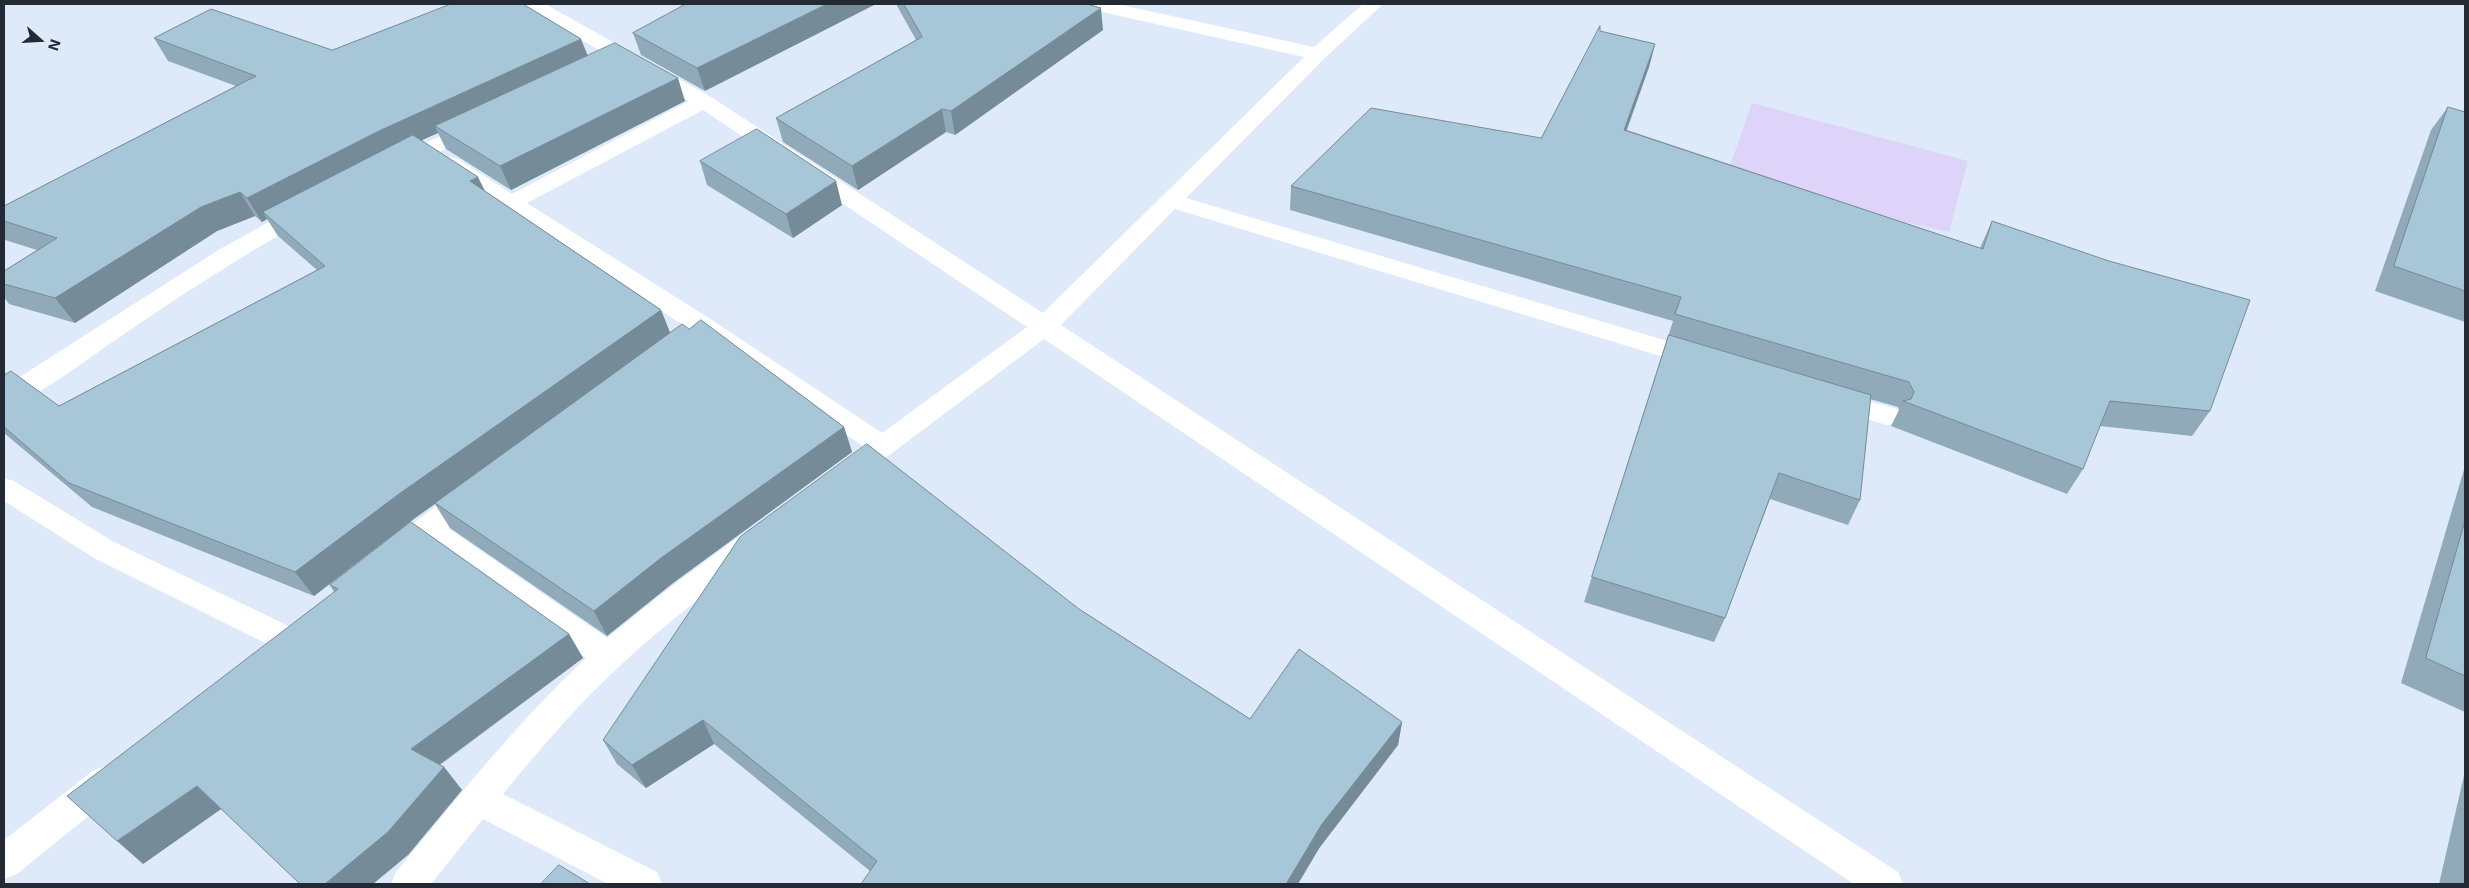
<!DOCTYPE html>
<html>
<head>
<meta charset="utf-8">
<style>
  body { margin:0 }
  #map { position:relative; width:2469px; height:888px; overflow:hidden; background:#deeafa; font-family:Inter,sans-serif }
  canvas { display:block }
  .frame { position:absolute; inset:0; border:5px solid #232a34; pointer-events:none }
  .north { position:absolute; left:15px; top:15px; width:50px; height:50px; -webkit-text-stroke:4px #deeafa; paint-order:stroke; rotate:109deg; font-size:14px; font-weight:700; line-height:20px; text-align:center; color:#232a34 }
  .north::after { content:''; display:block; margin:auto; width:18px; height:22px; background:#232a34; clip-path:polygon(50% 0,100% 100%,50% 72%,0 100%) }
</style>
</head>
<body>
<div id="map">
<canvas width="2469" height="888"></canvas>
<div class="frame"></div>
<div class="north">N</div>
</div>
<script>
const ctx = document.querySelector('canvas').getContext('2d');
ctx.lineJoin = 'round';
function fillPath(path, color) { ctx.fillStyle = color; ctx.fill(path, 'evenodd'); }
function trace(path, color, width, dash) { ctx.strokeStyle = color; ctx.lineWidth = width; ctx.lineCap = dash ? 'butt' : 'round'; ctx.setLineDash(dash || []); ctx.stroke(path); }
fillPath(new Path2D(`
  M1752 103 1968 161 1949 232 1725 180Z`), '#ded3f9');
fillPath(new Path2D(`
  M523 4H545L711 97 1043 313 1304 57 1093 10 1086 8 1084 4H1117L1314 47 1363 4H1383L1325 58 1186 198 1708 353 1712 359 1708 365 1699 368 1690 365 1175 209 1061 325 1898 872 1903 884H1854L1044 339 856 480 846 483 836 480 832 473 836 466 863 446 694 332 442 169 439 164 442 159 450 157 458 159 512 194 689 101 525 8ZM703 110 1027 327 882 433 712 320 527 203Z
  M476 120 483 122 487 126 483 130 406 169 398 171 390 169 387 164 390 159Z
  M306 204 314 206 317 211 314 216C243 254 177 298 111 343 85 361 32 401 4 408V387L220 249 298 206Z
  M1833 391 1897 409 1900 416 1897 423 1887 425 1824 406 1820 400 1824 394Z
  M4 478 14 481 114 542 297 630 302 639 297 648 286 652 275 648 94 558 4 501Z
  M472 484 482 487 486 494 482 501 448 528 607 638 668 589 741 535 751 532 761 535 766 543 761 551C714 587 666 623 622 664 578 704 540 749 503 794L657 872 662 884H608L483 819 431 884H391L396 872C457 799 516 723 586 658L427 544C413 555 403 567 384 561L380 553 384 545 462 487Z
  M106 766 118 770 123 781 118 792 17 874 4 879V840L94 770Z`), '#fff');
fillPath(new Path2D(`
  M686 4 705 91 641 55 633 33Z
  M896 4H1087L1103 30 955 135 946 132 858 190 783 142 776 118 916 40Z
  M1600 31 1655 44 1649 67 1627 130 1980 248 1992 221 2210 411 2192 436 2100 426 2083 469 2067 494 1891 426 1899 410 1898 407 1870 399 1860 500 1848 525 1770 499 1725 618 1714 642 1584 602 1673 321 1290 210 1291 186 1541 138Z
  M154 38 332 50 587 55 685 101 511 190 446 149 438 133 421 140 485 191 661 310 670 333 844 427 852 452 673 583 607 636 450 528 435 504 415 518 314 596 92 507 4 433V372L6 374 59 406 317 270 278 236 267 219 262 222 255 216 217 231 75 323 9 304 4 297V271L37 250 5 240 4 239V206L236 86 168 61Z
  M2448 107 2465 112V322L2375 291 2431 130Z
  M700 161 842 205 793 238 707 185Z
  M2465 466V712L2401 683Z
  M330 585 569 634 583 658 440 765 444 767 462 790 408 855 221 809 143 864 334 592Z
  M1079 609 1250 719 1402 722 1398 745 1320 847 870 871 714 744 646 788 617 764 603 740Z
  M2465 771V884H2439Z`), '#90aaba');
fillPath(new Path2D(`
  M827 4H876L705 91 697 68Z
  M1101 8 1103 30 955 135 951 111Z
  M581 39 590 61 435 126 438 133 263 212 267 219 262 222 247 198 379 131Z
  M1655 44 1649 67 1618 153 1624 130Z
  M678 78 685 101 511 190 500 166Z
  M942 109 946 132 858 190 852 166Z
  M478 177 490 201 470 181Z
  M836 181 842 205 793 238 786 214Z
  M240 192 255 216 217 231 75 323 55 298 201 207Z
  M661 310 671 335 415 518 314 596 295 572 399 494Z
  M844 427 852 452 673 583 607 636 594 611 661 558Z
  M569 634 583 658 429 772 411 749Z
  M703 720 714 744 646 788 632 765Z
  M1402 722 1398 745 1320 847 1298 884H1286L1322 824Z
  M444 767 462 790 408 855 373 884H325Z
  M197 786 221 809 143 864 117 841Z`), '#758b97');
const building = new Path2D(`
  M451 4H523L581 39 379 131 247 198 240 192 201 207 55 298 4 284V271L57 238 4 221V206L256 76 154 38 211 9 332 50Z
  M686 4H827L697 68 633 33Z
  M904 4H1087L1101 8 951 111 942 109 852 166 776 118 922 37Z
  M1600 26V31L1655 44 1624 130 1983 249 1992 221 2109 261 2250 300 2210 411 2110 401 2083 469 1903 401 1911 399 1914 392 1909 382 1675 314 1681 297 1291 186 1371 108 1541 138Z
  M615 43 678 78 500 166 435 126Z
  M2448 107 2465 112V291L2394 266Z
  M757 129 836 181 786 214 700 161Z
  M413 135 478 177 470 181 661 310 399 494 295 572 69 483 4 427V375L11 371 59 406 325 266 263 212Z
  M701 320 844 427 661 558 594 611 435 503 682 324 689 329Z
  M1669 335 1871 395 1860 500 1779 473 1725 618 1592 577Z
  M867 444 1079 609 1250 719 1299 649 1402 722 1322 824 1286 884H861L877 861 703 720 632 765 603 740 740 537Z
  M2465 521V676L2426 658Z
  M411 522 569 634 411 749 444 767 388 832 325 884H300L197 786 117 841 67 796 338 589 330 585Z
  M559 865 590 884H541Z`);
fillPath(building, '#a7c6d8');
trace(building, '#758b97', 1);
</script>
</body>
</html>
